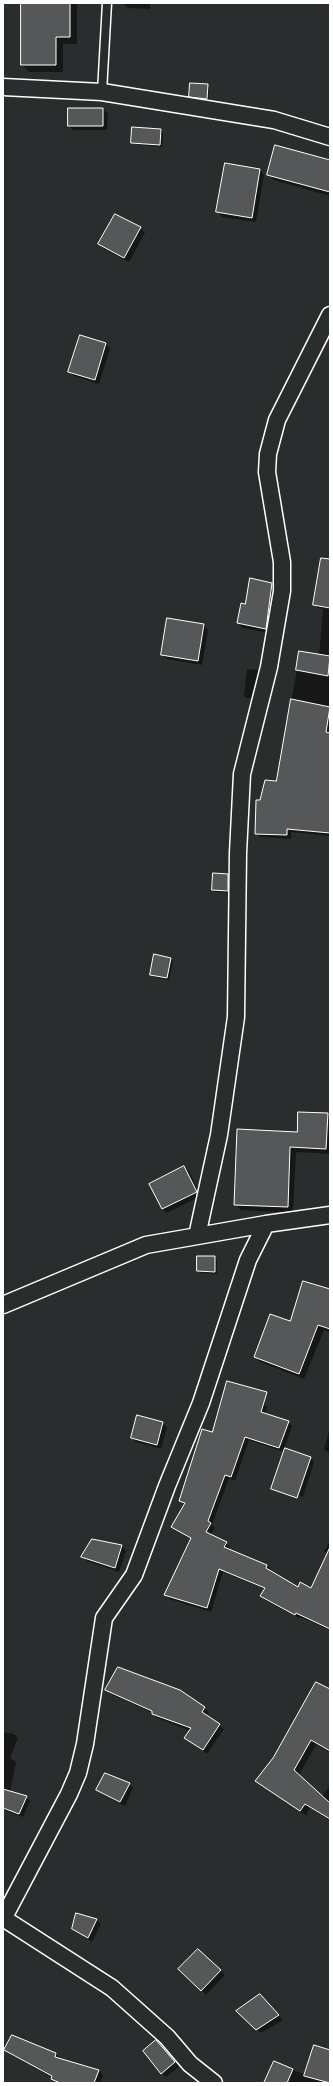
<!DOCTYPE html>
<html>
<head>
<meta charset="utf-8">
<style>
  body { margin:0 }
  #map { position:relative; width:333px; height:2086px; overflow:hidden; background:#2a2d2e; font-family:"Comic Neue",sans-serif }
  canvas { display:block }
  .frame { position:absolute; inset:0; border:4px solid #fff; pointer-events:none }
</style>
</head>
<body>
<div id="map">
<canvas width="333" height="2086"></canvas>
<div class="frame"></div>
</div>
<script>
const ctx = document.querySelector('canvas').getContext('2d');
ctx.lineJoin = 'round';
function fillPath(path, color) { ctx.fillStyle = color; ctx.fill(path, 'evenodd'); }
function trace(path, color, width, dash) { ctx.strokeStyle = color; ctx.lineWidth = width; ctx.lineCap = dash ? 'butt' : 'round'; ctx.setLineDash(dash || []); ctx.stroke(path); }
fillPath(new Path2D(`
  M22 3H77V44H63V72H29L22 65Z
  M123 3H150V9L128 8Z
  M207 85 209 87V101L192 98 190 96Z
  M69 109H103L108 114 107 130H73L69 126Z
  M161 130 163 133 162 147 134 144 132 142Z
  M330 161V196L274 180 268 175Z
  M260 170 264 175 256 222 222 217 218 212Z
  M115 215 140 228 145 233 129 262 104 249 99 244Z
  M106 344 110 349 99 384 74 376 69 372Z
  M330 574V836L291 832V839L260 837 256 833 261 801 277 783 300 652 319 656 323 609 318 608 314 604Z
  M251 579 272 584 276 588 270 633 242 628 238 623 246 605Z
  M168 620 204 625 208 630 202 665 167 659 162 655Z
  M247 669 258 670 260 672 254 698H246L244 696Z
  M228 875 230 878V893L215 892 213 890Z
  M171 958 173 961 169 980 153 977 151 974Z
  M327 1114 330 1117V1154L296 1152 293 1213 241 1210 235 1204 298 1133Z
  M184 1167 189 1171 201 1196 167 1213 162 1209Z
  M215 1257 217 1259V1274L200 1273 198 1271Z
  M330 1290V1332L324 1330 304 1379 260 1362 255 1357 291 1322Z
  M263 1403 267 1407 265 1414 288 1422 292 1426 284 1449 310 1458 314 1462 303 1497 279 1488 284 1452 249 1440 235 1481 229 1478 212 1525 215 1527 210 1536 226 1543 230 1547 229 1550 267 1566 271 1569 270 1571 298 1588 312 1589 328 1554 324 1551 330 1541V1630L300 1617 299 1618 265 1600 261 1596 265 1589 223 1572 211 1612 169 1599 165 1595 192 1539 173 1527 185 1505 180 1501 213 1433ZM262 1404H264L260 1417Z
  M138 1416 163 1423 167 1428 161 1449 136 1442 132 1438Z
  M330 1428V1454L324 1449Z
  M92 1540 122 1546 126 1551 119 1572 87 1561 83 1557Z
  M106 1690 204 1707 209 1712 206 1716 224 1729 207 1754 186 1738 191 1731 157 1718 153 1713 111 1694Z
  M330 1691V1753L316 1745 299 1775 322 1797 330 1785V1820L310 1808 306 1815 256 1780Z
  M3 1732 14 1734 18 1738 10 1758 16 1762 10 1792 26 1797 30 1801 23 1817 3 1810Z
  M129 1783 133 1788 125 1806 102 1794 97 1790Z
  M96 1920 101 1924 92 1942 73 1929Z
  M198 1950 225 1975 206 1995 180 1969Z
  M260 1996 283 2020 261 2033 238 2011Z
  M161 2046 179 2067 166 2077 162 2073Z
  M6 2050 56 2053 60 2059 99 2070 103 2075 100 2083H56L53 2078 10 2054Z
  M330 2051V2083H268L274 2062 306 2075Z`), '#0007');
const building = new Path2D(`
  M21 3H70V37H56V65H21Z
  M190 83 208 84 207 99 189 97Z
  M68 108H103V126H68Z
  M132 127 161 129 160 145 131 143Z
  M275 145 330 160V192L267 175Z
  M225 163 260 169 252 218 216 212Z
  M115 214 141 227 124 258 98 244Z
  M80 335 106 343 95 380 68 372Z
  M321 558 330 559V608L313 605Z
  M250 578 272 583 266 629 237 623 241 603 245 604Z
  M167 618 204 624 198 661 161 655Z
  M299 651 330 656 328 676 296 670Z
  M291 699 330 707 326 732 330 733V833L287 829V835L255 834 256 800H260L265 780 276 781Z
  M213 873 228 874V891L212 890Z
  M154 954 171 958 167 978 150 975Z
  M298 1112 328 1113 326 1149 290 1147 288 1207 234 1205 237 1129 297 1132Z
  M184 1166 197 1192 162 1209 149 1184Z
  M197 1256H215V1272L197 1271Z
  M303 1281 330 1289V1329L318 1325 299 1374 254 1357 270 1314 290 1321Z
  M227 1381 267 1392 261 1412 289 1421 279 1448 245 1437 231 1477 225 1475 208 1521 211 1523 206 1532 227 1542 224 1547 267 1565 266 1568 298 1587 300 1582 311 1588 330 1547V1629L296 1613 295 1615 260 1596 265 1588 219 1569 207 1608 164 1595 191 1538 171 1527 185 1503 179 1501 202 1429 212 1432Z
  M137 1415 163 1422 157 1445 131 1438Z
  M285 1448 311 1457 297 1498 271 1489Z
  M92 1539 122 1545 115 1568 81 1557Z
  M118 1667 180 1690 205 1707 202 1712 220 1724 203 1750 184 1738 191 1728 152 1714V1711L105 1690Z
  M316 1682 330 1689V1751L311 1740 294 1770 330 1803V1819L305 1804 300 1811 255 1781 273 1758Z
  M105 1773 130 1783 120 1802 96 1790Z
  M3 1789 27 1796 19 1814 3 1808Z
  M76 1913 97 1919 88 1938 72 1929Z
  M198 1949 221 1970 201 1991 178 1969Z
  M260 1994 279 2015 256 2030 236 2011Z
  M12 2035 56 2053 55 2057 99 2070 94 2083H60L51 2079 52 2076 4 2050Z
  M156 2040 175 2062 161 2074 143 2051Z
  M314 2045 330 2050V2083L304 2076Z
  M274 2061 293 2069 287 2083H264Z`);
fillPath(building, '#555758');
trace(building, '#fff', 1);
const lane = new Path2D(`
  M102 92 107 3`);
const street = new Path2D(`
  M3 87 102 92 274 120 330 137
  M197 1236 219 1135 236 1017 238 853 242 774 269 667 282 591V562L267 472 268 454 277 420 330 315
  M3 1305 146 1245 266 1224 330 1215
  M3 1918 112 1988 167 2037 190 2064 214 2083
  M3 1919 69 1794 78 1773 85 1744 104 1618 134 1575 167 1486 201 1403 248 1260 266 1224`);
trace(lane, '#fff', 11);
trace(street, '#fff', 19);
trace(lane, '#2a2d2e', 8);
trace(street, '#2a2d2e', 16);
</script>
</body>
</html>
